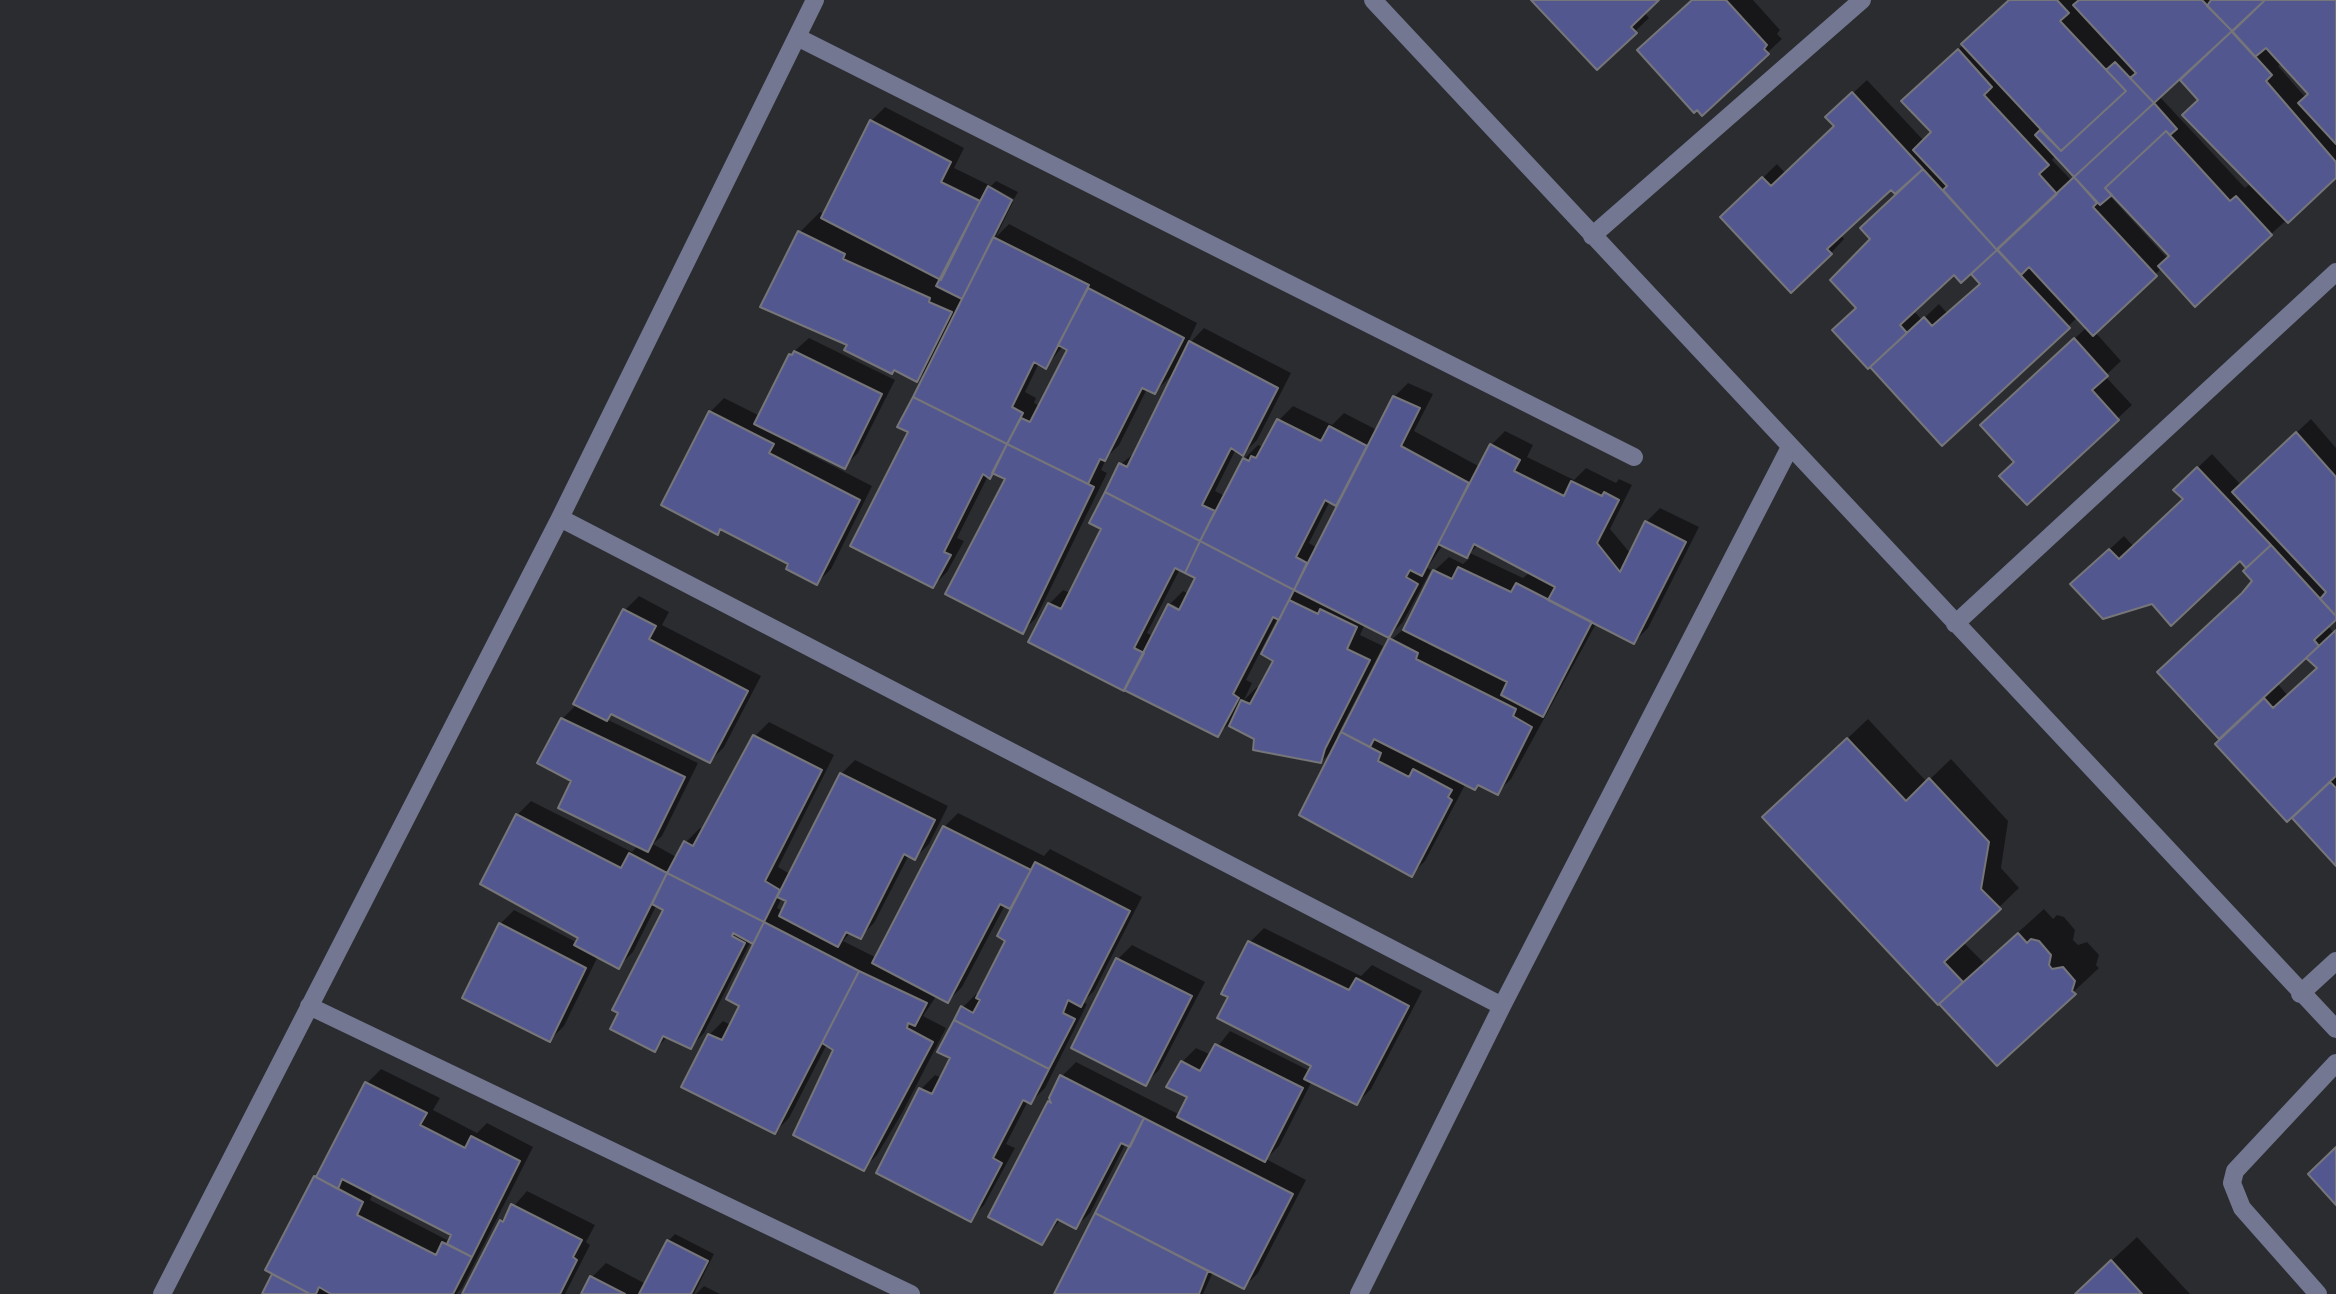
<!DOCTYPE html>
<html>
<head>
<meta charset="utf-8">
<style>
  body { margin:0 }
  canvas { display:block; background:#2b2c30 }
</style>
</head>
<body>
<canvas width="2336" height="1294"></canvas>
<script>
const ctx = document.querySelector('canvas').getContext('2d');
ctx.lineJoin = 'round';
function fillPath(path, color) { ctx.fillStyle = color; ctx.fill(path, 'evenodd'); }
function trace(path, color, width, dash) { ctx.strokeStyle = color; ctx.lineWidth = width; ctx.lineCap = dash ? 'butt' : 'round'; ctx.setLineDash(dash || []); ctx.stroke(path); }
fillPath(new Path2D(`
  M1534 0H1656L1644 12 1649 18 1597 68Z
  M1693 0H1753L1780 30 1777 34 1782 39 1702 113Z
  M2011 0H2336V176L2271 234 2162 268 2095 332 2121 361 2105 376 2132 405 2027 503 1997 411 2087 327 2078 317 1942 443 1834 330 1858 307 1873 239 1897 194 1891 187 1840 234 1844 239 1831 253 1723 217 1777 164 1786 174 1837 126 1841 104 1867 80 1924 141 1933 132 1918 87ZM2282 63 2310 94 2306 98 2278 66ZM2180 77 2200 100 2251 183 2245 188 2159 96ZM2056 155 2076 177 2072 181 2052 160ZM2112 193 2171 256 2168 259 2109 195ZM1971 271 1981 283 1947 313 1939 304 1922 320 1913 310 1954 272Z
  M885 107 964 148 954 168 991 186 996 181 1018 192 1014 199 992 187V191L1013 202 996 237 1009 224 1197 323 1186 347 1204 328 1291 373 1257 440 1243 454 1236 449 1215 491 1225 496 1244 459 1258 445 1263 447 1267 443 1279 420 1293 406 1332 425 1344 413 1377 430 1394 397 1408 383 1433 394 1414 431 1480 467 1491 445 1505 431 1533 445 1527 457 1574 480 1586 468 1616 483 1619 479 1632 485 1610 529 1631 554 1646 522 1660 508 1699 527 1648 628 1634 642 1597 622 1511 779 1497 793 1479 783H1466L1425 861 1411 875 1334 749 1321 762 1256 738 1234 719 1217 735 1049 604 1063 590 1071 593 1103 528 1091 523 1121 464 1137 451 1175 372 1155 392 1147 389 1119 445 1107 457 1101 470 1107 473 1036 618 1022 632 1008 478 994 472 988 476 957 538 964 541 947 572 933 586 910 431 927 370 917 380 849 344 800 232 820 212 825 214 871 121ZM1063 346 1069 349 1040 406 1034 403 1036 398 1025 392 1039 363 1046 367ZM1330 501 1339 505 1317 548 1309 543ZM1479 544 1530 572 1523 578 1470 553ZM1443 545 1470 558 1463 564 1449 557 1434 571 1406 627 1391 640 1336 745 1338 734 1383 646 1360 635 1365 624 1389 636 1403 622 1431 570 1427 568ZM1180 569 1197 577 1189 594 1183 591 1169 605 1154 637 1147 633ZM1172 604 1187 613 1172 608ZM1278 617 1282 619 1275 660 1260 689 1257 687 1244 700 1252 683 1246 680ZM1430 642 1447 650 1446 653 1428 644Z
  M809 338 895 380 858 453 844 467 800 445 798 448 872 486 831 569 817 583 790 563 722 528 717 533 710 412 724 398 760 416 790 355Z
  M2311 419 2336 448V617L2327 625 2334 633 2336 632V863L2159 672 2254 581 2241 559 2153 602 2087 570 2124 536 2134 547 2185 499 2189 476 2212 454 2241 485ZM2306 656 2318 668 2288 696 2277 683Z
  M639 596 669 612 662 625 761 676 724 747 710 761 613 713 606 719 698 763 662 836 653 844 678 858 686 842 700 828 704 830 755 736 769 722 834 755 778 867 790 874 841 774 855 760 948 806 929 844 915 858 909 855 874 923 860 937 851 932 843 941 877 958 944 827 958 813 1044 856 1050 849 1142 897 1094 991 1083 1002 1087 1004 1045 1088 1031 1102 1028 1101 1006 1144 1015 1148 984 1205 970 1219 878 1172 921 1089 935 1075 942 1078 953 1057 962 1008 976 994 979 995 1007 940 1013 909 1005 905 962 987 948 1001 937 995 923 1016 946 1028 902 1113 877 1155 863 1169 835 1049 827 1044 789 1118 775 1132 709 1035 723 1021 731 1025 741 1005 755 944 751 941 704 1033 690 1047 668 1036 655 1050 666 909 657 904 633 952 619 966 598 956 564 1026 550 1040 500 924 514 910 578 943 581 937 517 815 531 801 632 852 638 845 574 780 562 719 577 704 625 610ZM782 897 788 900 783 911 777 908Z
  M1868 719 1927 782 1951 759 2008 821 2001 868 2019 888 1963 942 1984 963 2044 909 2053 919 2057 915 2064 917 2075 930 2073 940 2078 945 2087 942 2099 955 2096 965 2099 968 1997 1063 1939 1001 1785 797Z
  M1264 928 1361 976 1372 965 1422 991 1371 1089 1357 1103 1312 1081 1279 1146 1266 1159 1306 1180 1258 1273 1244 1287 1213 1272 1203 1294H1056L1132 1146 1126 1143 1090 1213 1076 1227 1061 1219 1042 1242 1049 1102 1062 1076 1076 1062 1180 1115 1189 1096 1182 1062 1196 1048 1211 1055 1230 1031 1310 1071 1313 1065 1230 996 1250 942Z
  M1132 945 1205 982 1159 1070 1145 1084 1118 959Z
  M381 1069 440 1098 433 1110 477 1133 487 1123 533 1147 462 1288 456 1294H264L274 1273 267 1269 367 1083ZM373 1193 452 1234 447 1240 370 1200Z
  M527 1191 595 1225 586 1242 590 1245 565 1294H461L501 1221Z
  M675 1234 714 1254 694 1294H583L592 1277 606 1263 646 1284 668 1241Z
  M2137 1237 2190 1294H2076L2083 1287Z
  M704 1286 720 1294H696Z`), '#0007');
const building = new Path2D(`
  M1531 0H1659L1631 27 1637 33 1597 70Z
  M1692 0H1726L1767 45 1764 49 1769 54 1702 116 1697 110 1694 113 1637 50Z
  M2009 0H2057L2069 13 2060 21 2126 91 2061 151 1961 44Z
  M2079 0H2202L2232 31 2154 103 2130 78 2136 73 2073 5Z
  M2211 0H2265L2232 31 2207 6Z
  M2265 0H2336V144L2298 103 2308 94 2266 48 2255 57 2232 32Z
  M2232 31 2272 75 2266 81 2336 162V178L2288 223 2182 115 2198 100 2180 80Z
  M1958 49 1992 87 1984 95 2049 165 2039 174 2057 194 1997 250 1943 190 1947 186 1913 150 1931 132 1901 101Z
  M2115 62 2154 103 2074 177 2035 135 2040 130 2061 151 2126 91 2106 70Z
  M1852 92 1923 169 1895 194 1891 190 1827 249 1832 254 1791 293 1720 217 1762 177 1771 186 1834 126 1825 117Z
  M2154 103 2177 129 2170 135 2166 131 2105 188 2112 195 2100 205 2074 177Z
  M870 120 951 162 941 182 980 201 941 280 821 218Z
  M2166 131 2230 201 2236 196 2272 235 2195 307 2158 266 2169 256 2105 188Z
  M1923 169 1997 250 1961 283 1954 275 1900 325 1907 333 1868 369 1832 330 1856 308 1830 280 1870 239 1860 228Z
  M2074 177 2097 203 2093 207 2157 276 2093 336 2029 267 2021 275 1997 249Z
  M988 186 1012 200 962 299 936 286Z
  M798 231 845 254 843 259 930 298 929 302 952 312 917 382 894 370 892 374 844 350 847 345 760 307Z
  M993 237 1089 285 1046 369 1034 362 1012 407 1023 413 1007 444 913 397Z
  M1997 250 2070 328 1942 446 1870 367 1924 317 1932 326 1980 284 1971 274Z
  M1088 288 1184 338 1155 394 1142 388 1105 461 1100 459 1088 484 1007 444 1021 418 1030 422 1067 350 1058 345Z
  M2074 338 2108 376 2092 390 2119 420 2027 505 1999 476 2014 462 1980 425Z
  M1189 341 1278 388 1243 456 1231 448 1202 505 1215 511 1200 541 1105 492 1119 463 1127 467Z
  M794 351 882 394 845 469 754 424 789 354 792 355Z
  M1393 396 1420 408 1401 446 1469 483 1422 576 1410 570 1406 577 1418 584 1389 638 1294 590Z
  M913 397 1007 444 990 479 983 474 944 552 951 555 933 588 850 546 908 432 897 427Z
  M709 411 774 444 769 453 860 500 817 585 786 569 788 564 720 529 718 535 661 505Z
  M1277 419 1321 441 1329 426 1367 446 1336 506 1325 500 1296 557 1307 563 1294 590 1200 541 1243 458 1249 461 1251 456 1256 458Z
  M2296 432 2336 477V616L2320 599 2326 592 2232 492Z
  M1007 444 1094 487 1023 634 945 594 1005 479 992 473Z
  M1490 444 1520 460 1514 471 1564 496 1571 481 1602 496 1604 492 1619 500 1597 543 1620 572 1645 521 1686 542 1634 644 1548 600 1555 587 1474 544 1467 558 1438 544Z
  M2197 467 2271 545 2246 568 2240 561 2171 626 2152 604 2103 619 2070 584 2109 549 2119 559 2183 499 2173 490Z
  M1105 492 1200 541 1185 573 1175 568 1134 648 1144 653 1124 691 1028 642 1048 603 1061 609 1101 529 1089 523Z
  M1200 541 1294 590 1279 620 1273 617 1233 694 1239 698 1218 737 1124 690 1168 604 1179 610 1195 578 1185 573Z
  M2271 545 2336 616V620L2314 640 2319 646 2219 739 2157 672 2242 593 2252 581 2243 571Z
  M1458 567 1511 592 1516 583 1592 622 1543 717 1501 695 1507 682 1403 630 1433 570 1452 579Z
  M1289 600 1318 614 1320 609 1357 627 1347 649 1370 660 1325 749 1321 763 1253 750 1254 739 1229 726 1241 700 1250 704 1273 661 1261 654Z
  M623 609 656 626 649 639 748 691 710 763 611 714 607 721 573 704Z
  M2336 630V776L2287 822 2215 744 2264 698 2273 708 2317 668 2306 658Z
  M1389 638 1418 653 1416 659 1516 709 1513 716 1532 727 1498 795 1478 785 1475 790 1374 739 1370 747 1341 732Z
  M561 718 685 777 648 852 558 808 571 781 537 763Z
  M1341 732 1381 753 1378 761 1409 777 1413 769 1452 790 1448 797 1452 800 1412 877 1299 815Z
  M753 735 822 770 765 881 780 890 764 922 667 873 684 841 693 846Z
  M1847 738 1906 801 1929 778 1989 842 1981 889 2001 909 1944 962 1963 982 1938 1005 1762 817Z
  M840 773 935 820 915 860 904 854 861 939 846 932 838 947 779 916 786 901 777 897Z
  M2330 782 2336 788V866L2292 818Z
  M516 814 621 868 629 853 667 873 619 969 574 945 578 938 480 884Z
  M943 826 1031 870 1010 909 1000 904 948 1003 872 963Z
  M1035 862 1130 911 1081 1007 1068 1000 1063 1013 1075 1019 1049 1069 954 1020 961 1006 973 1013 980 1000 976 998 1005 941 997 936Z
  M667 873 764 922 753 944 733 933 732 936 745 943 691 1049 663 1036 655 1052 610 1029 618 1013 612 1010 663 910 652 904Z
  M764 922 859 971 775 1134 681 1087 708 1034 722 1040 739 1006 726 999Z
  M499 923 586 968 550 1042 462 998Z
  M2018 933 2027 943 2031 939 2039 941 2051 955 2049 965 2052 969 2063 967 2075 981 2072 991 2076 994 1997 1066 1939 1004Z
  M1248 941 1349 990 1356 978 1409 1006 1357 1105 1304 1079 1311 1066 1217 1018 1228 997 1221 994Z
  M1116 958 1192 996 1146 1086 1071 1048Z
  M859 971 927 1003 915 1026 908 1023 907 1028 933 1042 864 1171 793 1135 833 1050 822 1043Z
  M954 1020 1049 1069 1031 1104 1023 1100 993 1158 1002 1163 971 1222 876 1173 919 1088 932 1094 950 1058 937 1052Z
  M1215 1044 1303 1088 1265 1162 1177 1117 1187 1097 1166 1087 1181 1061 1200 1071Z
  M1060 1075 1144 1118 1130 1147 1121 1143 1076 1229 1057 1219 1042 1245 988 1217 1048 1101 1051 1103 1049 1098Z
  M365 1082 427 1113 420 1125 465 1148 471 1136 520 1161 472 1257 447 1244 451 1235 342 1179 338 1189 316 1177Z
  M1144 1118 1293 1194 1244 1289 1095 1213Z
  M2336 1147V1205L2308 1174Z
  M314 1176 363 1202 357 1215 436 1255 442 1242 472 1257 453 1294H331L319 1287 316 1294H310L265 1270Z
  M511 1204 582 1240 573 1257 577 1260 560 1294H462L500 1220 503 1222Z
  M1095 1213 1208 1271 1199 1294H1054Z
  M667 1240 708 1261 691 1294H639Z
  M2111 1260 2142 1294H2075Z
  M272 1274 310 1294H262Z
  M590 1276 625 1294H581Z`);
fillPath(building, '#52578f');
trace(building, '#75757a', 2);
trace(new Path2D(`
  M1373 0 2336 1029
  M797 37 1634 457
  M1592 236 1862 0
  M560 518 1502 1006
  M1955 624 2336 272
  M2300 994 2336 961
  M309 1006 911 1294
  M162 1294 560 518 815 0
  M1359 1294 1502 1006 1790 447
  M2318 1294 2242 1208 2232 1183 2235 1171 2336 1063`), '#737791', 18);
</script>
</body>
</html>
